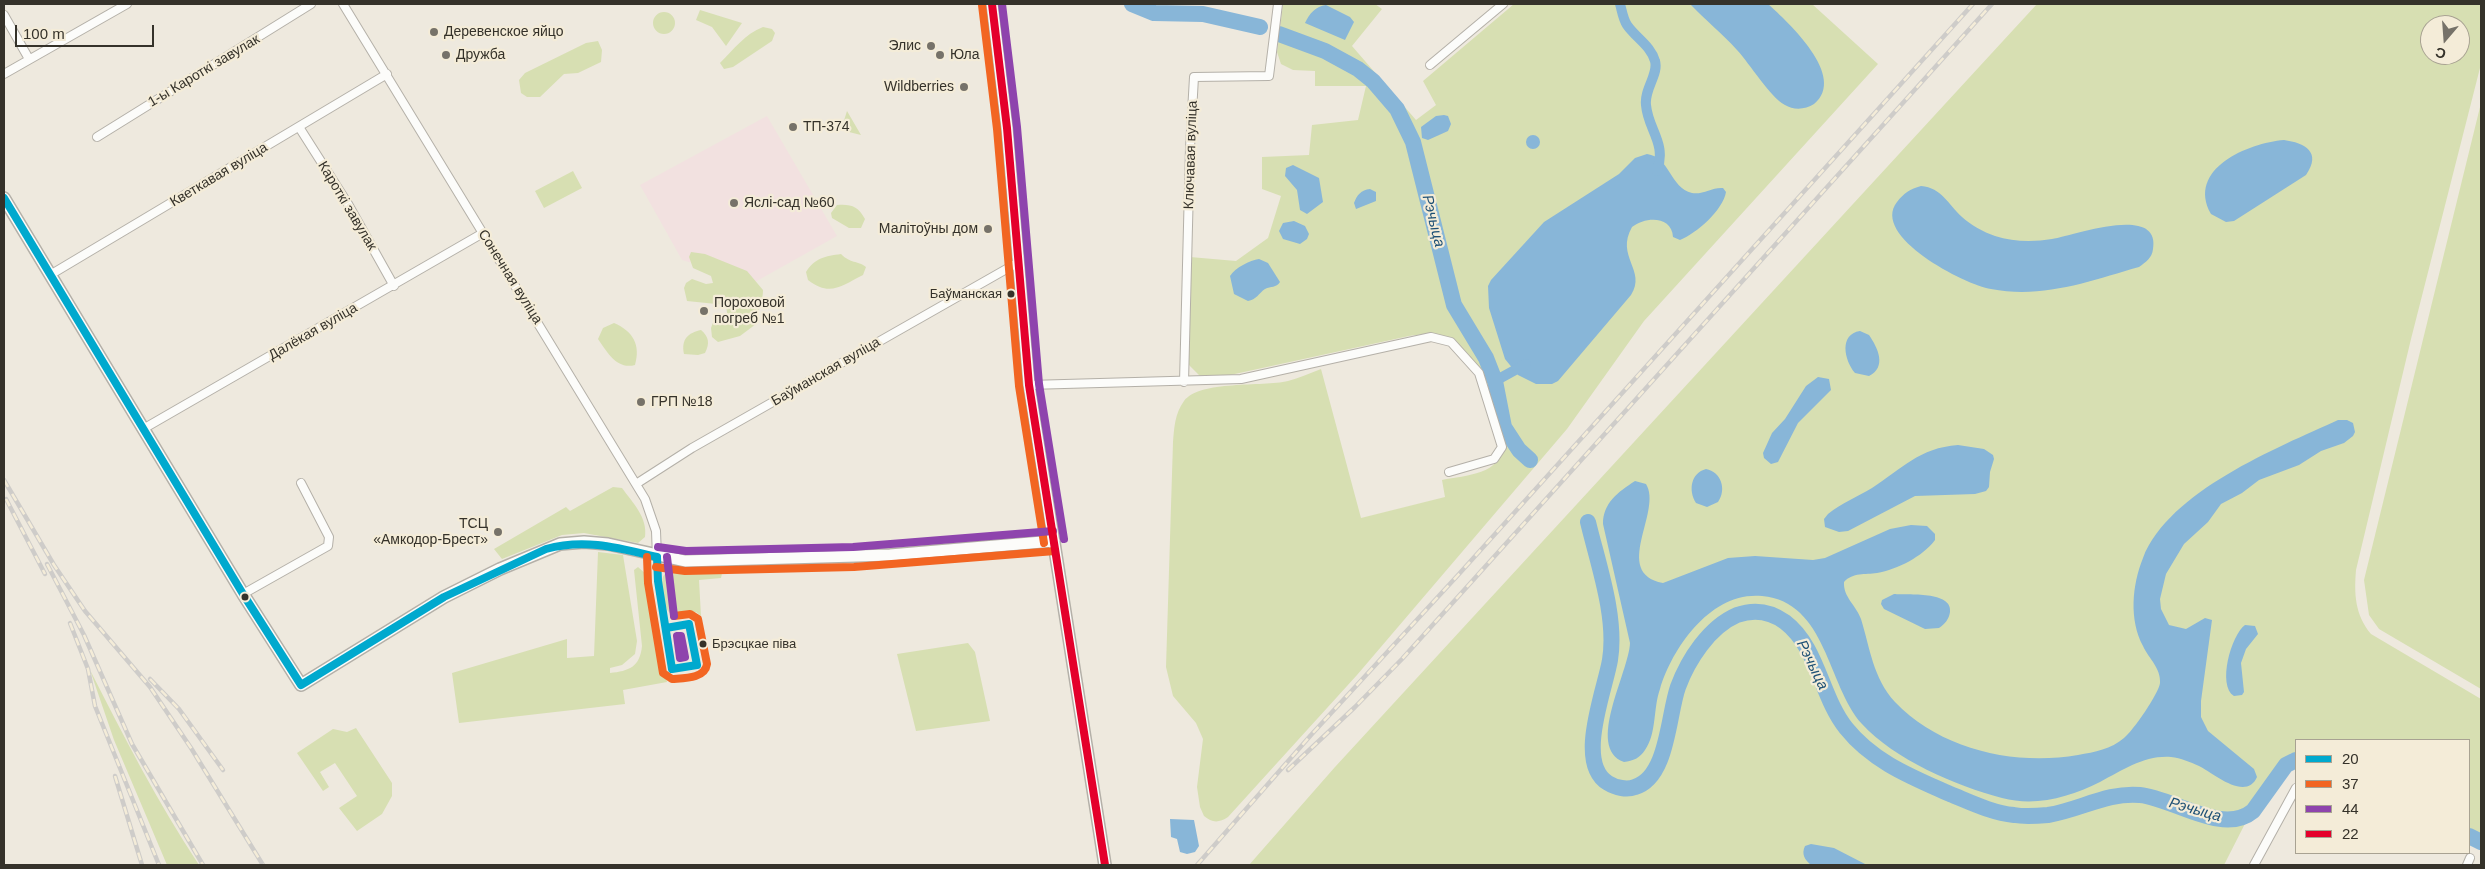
<!DOCTYPE html>
<html>
<head>
<meta charset="utf-8">
<style>
  body { margin:0 }
  #map { position:relative; width:2485px; height:869px; overflow:hidden; background:#eee9de; font-family:Arial,sans-serif }
  canvas { display:block }
  .frame { position:absolute; inset:0; border:5px solid #35322a; pointer-events:none }
  .legend { position:absolute; left:2295px; top:739px; width:175px; height:115px; box-sizing:border-box; background:#f4ecd8; border:1px solid #a8a292; margin:0; padding:6px 9px; list-style:none; font-size:15px; color:#35322a }
  .legend li { display:flex; align-items:center; gap:10px; height:25px }
  .legend b { width:25px; border:1px solid #a8a292 }
  .north { position:absolute; left:2420px; top:15px; width:50px; height:50px; box-sizing:border-box; background:#f4ecd8; border:1px solid #a8a292; border-radius:50%; rotate:198deg; font-size:14px; font-weight:700; line-height:20px; text-align:center; color:#35322a }
  .north::after { content:''; display:block; margin:auto; width:18px; height:22px; background:#767269; clip-path:polygon(50% 0,100% 100%,50% 72%,0 100%) }
  .scale { position:absolute; left:15px; top:25px; width:139px; height:22px; box-sizing:border-box; border:2px solid #35322a; border-top:0; padding-left:6px; font-size:15px; line-height:18px; white-space:nowrap; color:#35322a; -webkit-text-stroke:4px #f4ecd8; paint-order:stroke }
</style>
</head>
<body>
<div id="map">
<canvas width="2485" height="869"></canvas>
<div class="frame"></div>
<ul class="legend">
<li><b style="height:6px;background:#00a9ce"></b>20</li>
<li><b style="height:6px;background:#f26522"></b>37</li>
<li><b style="height:6px;background:#8e44ad"></b>44</li>
<li><b style="height:6px;background:#e4002b"></b>22</li>
</ul>
<div class="north">С</div>
<div class="scale">100 m</div>
</div>
<script>
const ctx = document.querySelector('canvas').getContext('2d');
ctx.lineJoin = 'round';
function fillPath(path, color) { ctx.fillStyle = color; ctx.fill(path, 'evenodd'); }
function trace(path, color, width, dash) { ctx.strokeStyle = color; ctx.lineWidth = width; ctx.lineCap = dash ? 'butt' : 'round'; ctx.setLineDash(dash || []); ctx.stroke(path); }
function drawText(font, color, halo, rows, align = 'center') {
  ctx.font = font + ' Arial,sans-serif'; ctx.lineWidth = 4.5; ctx.setLineDash([]); ctx.textBaseline = 'middle'; ctx.strokeStyle = halo; ctx.fillStyle = color; for (const [text, x, y, turn = 0] of rows) {
    ctx.save(); ctx.translate(x, y); ctx.rotate((+turn || 0) * Math.PI / 180); ctx.textAlign = isNaN(turn) ? turn : align; if (halo) ctx.strokeText(text, 0, 0); ctx.fillText(text, 0, 0); ctx.restore();
  }
}
fillPath(new Path2D(`
  M767 116 837 236 755 282 682 260 640 185Z`), '#f2e1e0');
fillPath(new Path2D(`
  M1283 4H1375L1382 9 1352 46 1416 120 1436 105 1423 81 1514 4H1812L1878 64 1644 321 1567 429 1357 675 1228 817C1219 823 1212 823 1204 816L1200 807 1197 787 1203 739 1196 723 1173 696 1166 667 1173 442C1174 428 1175 413 1184 401 1200 380 1262 387 1288 381 1299 378 1310 373 1321 369L1361 518 1445 497 1442 480C1466 475 1502 475 1503 444 1488 394 1479 323 1409 336L1221 377 1200 376 1189 365 1186 357 1190 257 1236 261 1268 238 1281 196 1262 189V157L1309 155 1312 125 1358 120 1366 86H1315V71L1293 70 1281 64 1277 52Z
  M2037 4H2481V64L2411 339 2356 570C2354 594 2355 615 2371 634L2481 699V848L2469 842V740H2296V756L2291 753 2254 806 2224 865H1249L1335 767ZM2430 25H2460V55H2430Z
  M700 10 742 23 726 46 712 27 696 20Z
  M653 23a11 11 0 1 1 22 0a11 11 0 1 1-22 0Z
  M763 27 772 29 775 33 772 41 733 67 724 69 720 63C734 49 745 34 763 27Z
  M598 41 602 50 601 62 578 73 564 74 540 97H527L521 93 519 80 525 73 586 43Z
  M2481 103V689L2379 629 2369 615 2364 580Z
  M847 111 861 135 841 130Z
  M573 171 582 188 544 208 535 191Z
  M837 205C851 204 858 206 865 219L861 228H849L832 218 831 213Z
  M691 252 705 254 747 271 763 290C763 302 757 312 756 324L740 336 718 342 712 337 711 328 714 320H728L726 305 687 301 684 288 686 283 692 279 706 284 713 283 711 276 693 268 689 257Z
  M841 254C851 264 857 260 866 267L863 275C841 286 830 297 808 280L806 272C815 258 825 256 841 254Z
  M614 323C633 331 641 345 635 365 617 370 607 352 598 339L603 328Z
  M701 330C709 337 710 343 705 353L698 355 684 354C681 339 688 333 701 330Z
  M613 487 622 488C633 503 648 518 645 537L638 543 584 533 562 535 502 559 494 549 566 507 570 511Z
  M598 552 623 555 637 641 635 654 622 665 610 668V673C629 671 640 667 642 646L634 570 638 567 647 575 667 682 623 690 625 704 459 723 452 673 567 639V658L594 656Z
  M687 568 723 569 721 578 699 580 701 616 696 612C690 613 679 617 673 615 663 612 659 582 664 575 669 568 680 569 687 568Z
  M968 643 975 652 990 721 916 731 897 654Z
  M90 670C124 737 158 803 199 865H167L114 740Z
  M356 728 392 783V796L382 814 357 831 339 808 357 796 335 763 320 772 329 787 323 791 297 753 333 729 347 732Z`), '#d7dfb2');
fillPath(new Path2D(`
  M1690 4H1768C1788 22 1848 77 1814 104 1805 110 1793 110 1785 105 1770 97 1750 64 1737 50 1722 33 1705 20 1690 4Z
  M1326 5 1350 17 1354 22 1345 40 1305 23C1309 14 1316 6 1326 5Z
  M1444 115 1448 116 1451 124 1448 131 1428 140 1422 138 1421 127 1436 116Z
  M1526 142a7 7 0 1 1 14 0a7 7 0 1 1-14 0Z
  M2284 140C2305 143 2322 152 2306 175L2234 221 2226 222 2211 214C2186 169 2248 143 2284 140Z
  M1647 154C1670 157 1670 188 1692 193 1703 195 1712 187 1723 188L1726 192C1723 210 1697 233 1680 240L1673 237C1672 216 1646 216 1632 227 1615 257 1647 270 1631 295L1558 381 1552 384H1536L1518 375 1505 359 1489 308 1488 286 1491 280 1544 222 1619 174 1635 158Z
  M1293 165 1319 178 1323 202 1307 214 1300 210 1297 190 1285 176 1286 168Z
  M1921 186C1942 188 1948 204 1962 217 1971 225 1983 232 1995 236 2013 242 2034 242 2052 239 2072 236 2161 203 2153 249 2152 258 2146 262 2139 267 2090 281 2043 299 1991 289 1965 285 1870 236 1897 202 1904 193 1910 189 1921 186Z
  M1370 189 1376 192V201L1356 209 1354 203C1357 195 1361 190 1370 189Z
  M1294 221 1305 226 1309 234 1307 239 1300 244 1283 239 1279 231 1283 223Z
  M1259 259 1268 263 1280 282C1276 288 1271 286 1265 289 1259 293 1256 300 1248 301L1234 294 1230 276C1235 268 1250 260 1259 259Z
  M1860 331 1869 335C1878 348 1887 367 1869 376L1855 373C1844 360 1839 334 1860 331Z
  M1818 377 1829 379 1831 390 1798 423 1778 462 1771 464 1764 458 1763 453 1772 433 1785 419 1806 386Z
  M2338 420H2347L2353 423 2355 432 2353 436 2344 443 2321 451 2299 465 2259 480 2242 493 2221 504 2208 522 2184 544 2166 574 2160 599 2161 609 2169 625 2186 629 2205 618 2212 620 2201 701V717L2208 731 2254 769 2257 777C2246 802 2213 773 2199 766 2190 762 2181 758 2171 757 2145 755 2123 770 2100 782 2070 797 2036 807 2002 798 1956 786 1894 759 1862 724 1827 685 1827 602 1762 596 1712 591 1673 646 1660 689 1653 708 1657 733 1645 750 1640 758 1633 761 1624 762 1585 748 1629 672 1630 643L1603 524C1603 503 1618 492 1635 481L1646 484C1663 511 1611 573 1663 583L1728 558 1755 556 1813 560 1825 558 1890 529 1911 525 1927 526 1935 534V540C1922 557 1898 569 1877 573 1865 575 1853 572 1844 582 1843 597 1856 605 1861 619 1870 648 1873 678 1895 702 1941 750 2015 766 2078 755 2095 752 2111 749 2124 738 2133 731 2159 693 2160 683 2161 668 2149 659 2143 646 2129 620 2132 585 2143 558 2169 491 2277 448 2338 420Z
  M1958 445 1984 449 1993 455 1994 459 1990 472 1989 487 1986 491 1975 494 1915 496 1848 531 1839 532 1825 527 1824 519 1828 514C1842 503 1857 497 1872 488 1903 468 1919 448 1958 445Z
  M1706 469C1721 472 1727 489 1718 502L1707 507 1696 503C1688 490 1691 473 1706 469Z
  M1894 594C1907 595 1953 591 1950 612 1949 619 1945 624 1939 628L1925 629 1884 609 1881 604 1882 600Z
  M2245 625 2255 626 2258 634 2246 649 2241 663 2244 692 2242 695 2234 696C2217 686 2231 635 2245 625Z
  M1170 819 1194 820 1199 846 1195 852 1187 854 1180 852 1177 839 1171 837Z
  M1811 844 1834 848 1867 865H1811C1805 860 1801 854 1805 846Z`), '#88b6d8');
trace(new Path2D(`
  M1620 4C1622 11 1623 19 1627 25 1636 38 1651 46 1655 61 1659 74 1644 89 1646 105 1648 130 1667 143 1657 171
  M1495 381 1526 364`), '#88b6d8', 10);
trace(new Path2D(`
  M1132 4 1154 13 1203 14 1260 27
  M1279 34 1325 51 1358 69 1373 81 1397 109 1413 142 1454 305 1486 358 1495 381 1504 427 1519 450 1530 460
  M1588 522C1598 564 1617 617 1610 660 1605 690 1575 763 1608 783 1616 788 1627 790 1635 787 1668 777 1668 715 1678 687 1688 660 1709 627 1737 615 1754 609 1770 611 1785 622 1818 647 1821 697 1846 728 1873 762 1912 777 1950 794 1970 802 1992 813 2014 815 2025 817 2037 816 2048 815 2080 810 2107 792 2140 795 2173 798 2223 836 2253 811L2286 765 2296 760
  M2469 836 2481 842`), '#88b6d8', 16);
const street = new Path2D(`
  M343 4 645 499 656 531 657 557
  M4 15 29 59
  M1430 65 1503 4
  M4 74 127 4
  M299 127 348 204 394 286
  M97 137 311 4
  M50 275 387 74
  M1184 382 1190 148 1194 77 1269 76 1278 4
  M1029 385 1241 379 1431 337 1451 342 1479 373 1502 447 1494 459 1449 472
  M143 429 483 233
  M636 484 692 448 1017 263
  M243 594 328 546 329 537 301 483
  M2254 865 2296 788
  M2467 865 2470 858`);
const secondary = new Path2D(`
  M992 4 1007 128 1029 385 1105 865
  M4 198 243 594 301 685 444 597 500 569 560 544 584 542 608 544 685 561 890 555 1054 541`);
trace(street, '#b4b0a8', 10);
trace(secondary, '#b4b0a8', 14);
trace(street, '#fcfcfa', 8);
trace(secondary, '#fcfcfa', 11);
const rail = new Path2D(`
  M4 480 54 565 85 611 150 687 191 748 263 865
  M6 499 45 574
  M47 564 84 635 132 744 203 865
  M70 623 88 669 95 706 159 865
  M150 679 179 709 223 770
  M1288 770 1355 707 1402 659 1992 4
  M115 776 142 865
  M1197 865 1311 735 1459 574 1973 4`);
trace(rail, '#ceccc9', 4.5);
trace(rail, '#f4ecd8', 2.5, [8]);
trace(new Path2D(`
  M4 198 243 594 301 685
  M657 557 658 581 672 669 697 665 689 624 666 628
  M301 685 444 597 546 549C585 538 619 548 657 557`), '#00a9ce', 8);
trace(new Path2D(`
  M982 5 997 129 1019 386 1044 543
  M647 557 648 583 663 673 672 679C683 678 705 679 707 664L698 619 690 614 674 616
  M656 567 685 571 854 567 1055 551`), '#f26522', 8);
trace(new Path2D(`
  M1002 4 1017 127 1039 384 1064 539
  M658 547 686 551 853 547 1053 531
  M667 557 674 616
  M677 636H681L685 657 680 658Z`), '#8e44ad', 8);
trace(new Path2D(`
  M992 4 1007 128 1029 385 1105 865`), '#e4002b', 8);
for (const [x, y, r, color] of [
  [434,32,5,"#767269"],
  [931,46,5,"#767269"],
  [446,55,5,"#767269"],
  [940,55,5,"#767269"],
  [964,87,5,"#767269"],
  [793,127,5,"#767269"],
  [734,203,5,"#767269"],
  [988,229,5,"#767269"],
  [1011,294,4.5,"#35322a"],
  [704,311,5,"#767269"],
  [641,402,5,"#767269"],
  [498,532,5,"#767269"],
  [245,597,4.5,"#35322a"],
  [703,644,4.5,"#35322a"]
]) { const dot = new Path2D(); dot.arc(x, y, r, 0, 2 * Math.PI); ctx.fillStyle = color; ctx.fill(dot); trace(dot, '#f4ecd8', 2); }
drawText('13px', '#35322a', '#f4ecd8', [
  ["Баўманская",1002,294],
  ["Брэсцкае піва",712,644,"left"]
], 'right');
drawText('14px', '#35322a', '#f4ecd8', [
  ["Деревенское яйцо",444,32],
  ["Элис",921,46,"right"],
  ["Дружба",456,55],
  ["Юла",950,55],
  ["Wildberries",954,87,"right"],
  ["ТП-374",803,127],
  ["Яслі-сад №60",744,203],
  ["Малітоўны дом",978,229,"right"],
  ["Пороховой",714,303],
  ["погреб №1",714,319],
  ["ГРП №18",651,402],
  ["ТСЦ",488,524,"right"],
  ["«Амкодор-Брест»",488,540,"right"]
], 'left');
drawText('14px', '#35322a', '#f4ecd8', [
  ["1-ы Кароткі завулак",204,71,-31],
  ["Ключавая вуліца",1191,155,-88],
  ["Кветкавая вуліца",219,175,-31],
  ["Кароткі завулак",347,206,59],
  ["Сонечная вуліца",510,277,58],
  ["Далёкая вуліца",313,332,-30],
  ["Баўманская вуліца",826,372,-30]
]);
drawText('italic 15px', '#1e5075', '#f4ecd8', [
  ["Рэчыца",1433,221,76],
  ["Рэчыца",1812,665,64],
  ["Рэчыца",2195,810,16]
]);
</script>
</body>
</html>
